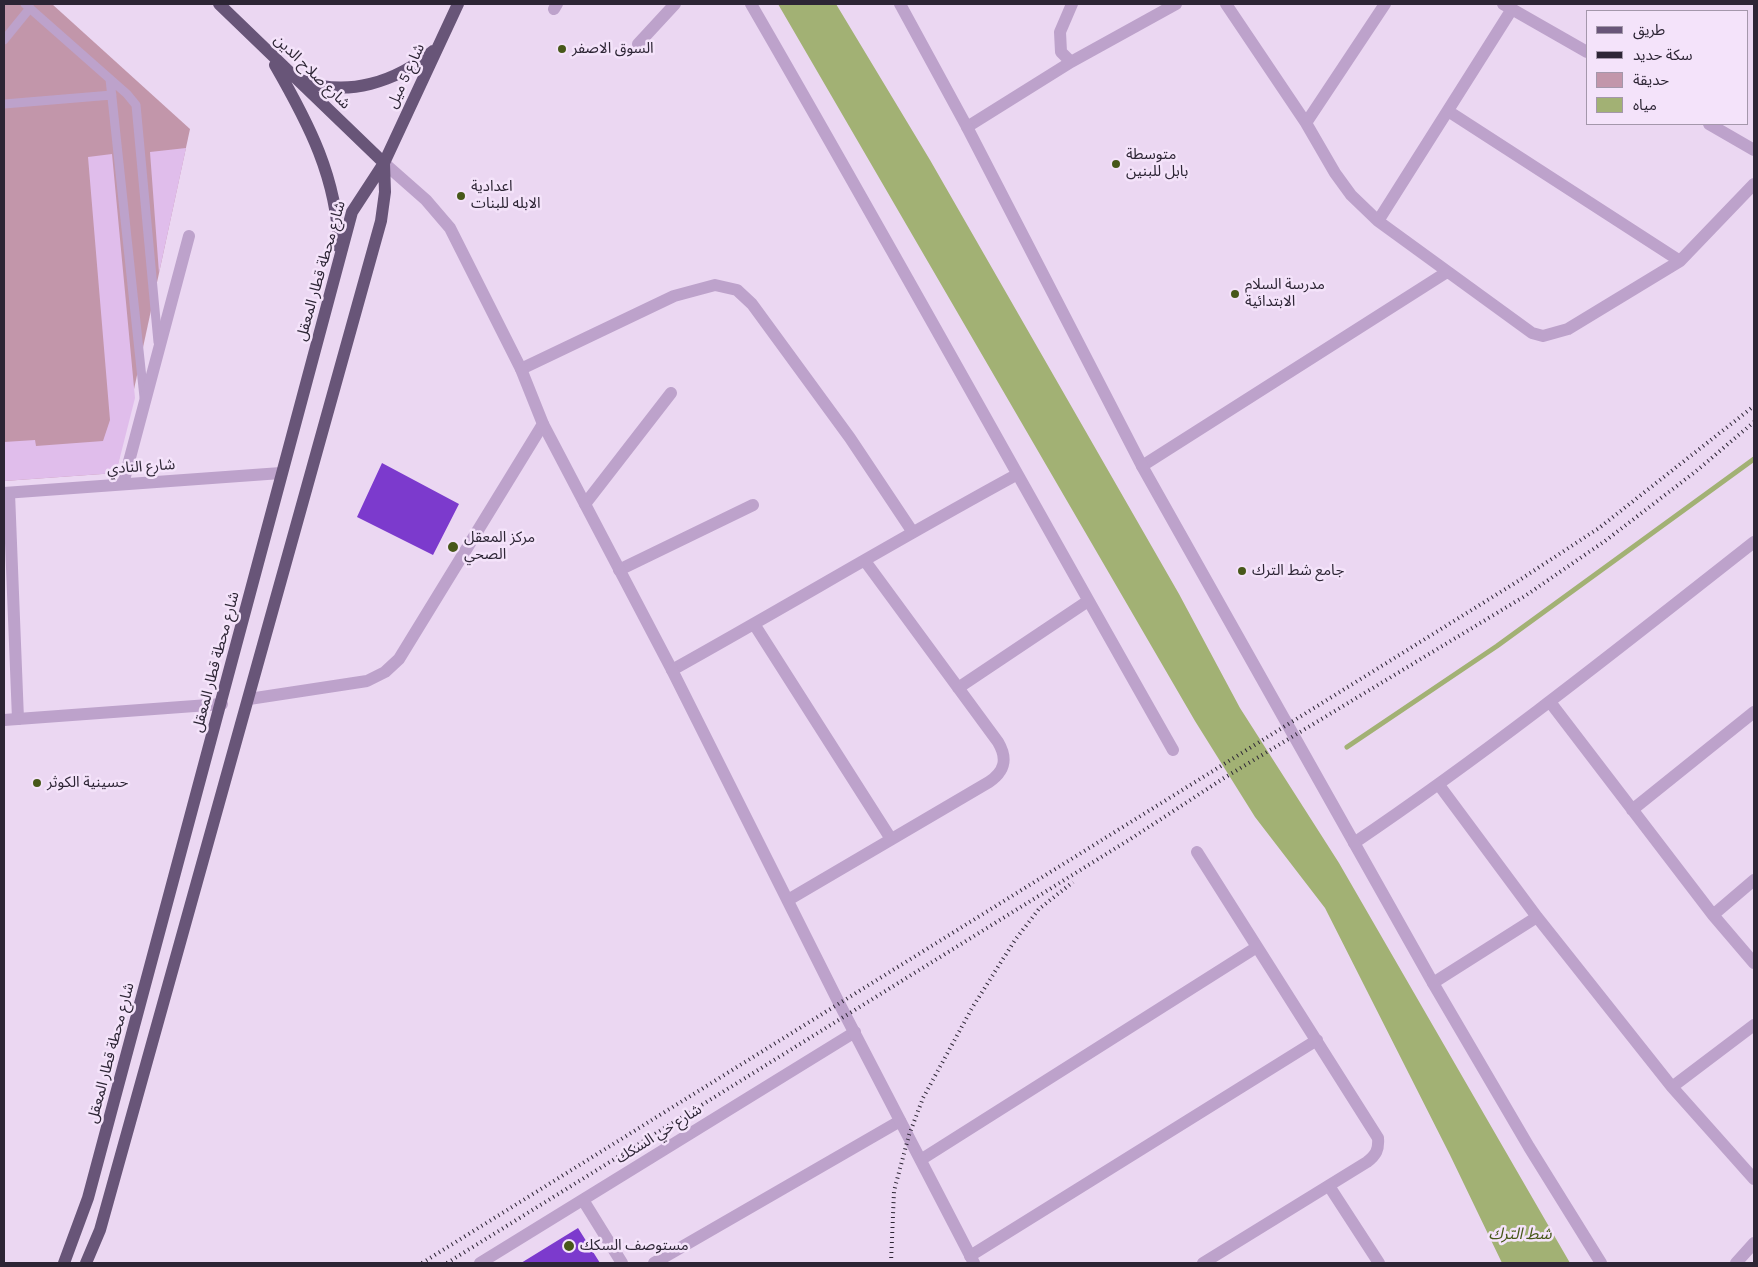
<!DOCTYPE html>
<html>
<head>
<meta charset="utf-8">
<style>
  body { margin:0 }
  #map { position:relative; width:1758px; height:1267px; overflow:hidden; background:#ebd7f2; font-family:Karla,"Noto Sans Arabic",sans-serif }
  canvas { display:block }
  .frame { position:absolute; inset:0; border:5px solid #2d2535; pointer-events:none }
  .legend { position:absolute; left:1586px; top:10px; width:162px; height:115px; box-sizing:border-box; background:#f4e3fa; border:1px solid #a497ab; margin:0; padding:6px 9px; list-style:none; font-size:15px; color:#2d2535 }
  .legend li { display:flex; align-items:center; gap:10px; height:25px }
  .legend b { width:25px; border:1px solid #a497ab }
</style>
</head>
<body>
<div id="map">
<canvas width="1758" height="1267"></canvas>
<div class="frame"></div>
<ul class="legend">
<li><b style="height:6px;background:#685578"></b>طريق</li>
<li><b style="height:6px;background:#2d2535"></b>سكة حديد</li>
<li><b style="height:14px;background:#c296aa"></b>حديقة</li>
<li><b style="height:14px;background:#a2b174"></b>مياه</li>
</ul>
</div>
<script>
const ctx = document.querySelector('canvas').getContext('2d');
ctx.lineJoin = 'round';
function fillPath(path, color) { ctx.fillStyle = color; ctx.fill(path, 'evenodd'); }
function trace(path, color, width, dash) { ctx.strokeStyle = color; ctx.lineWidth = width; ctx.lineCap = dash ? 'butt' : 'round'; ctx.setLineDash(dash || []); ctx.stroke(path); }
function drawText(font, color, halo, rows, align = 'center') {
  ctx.font = font + ' Karla,"Noto Sans Arabic",sans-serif'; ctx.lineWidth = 5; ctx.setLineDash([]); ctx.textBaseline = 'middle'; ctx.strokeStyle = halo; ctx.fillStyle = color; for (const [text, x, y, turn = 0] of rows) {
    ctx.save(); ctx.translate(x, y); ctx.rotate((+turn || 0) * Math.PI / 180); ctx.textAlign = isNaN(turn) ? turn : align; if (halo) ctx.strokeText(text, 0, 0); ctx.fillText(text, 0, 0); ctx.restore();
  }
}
fillPath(new Path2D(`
  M4 4H52L190 129 116 473 4 481Z`), '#c296aa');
fillPath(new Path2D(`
  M186 148 159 273 150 152Z
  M112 154 135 398 116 473 4 481V442L35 440 36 446 103 441 110 420 88 157Z`), '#e0bdeb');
fillPath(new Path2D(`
  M778 4H836L930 160 1179 594 1240 708 1339 863 1570 1263H1502L1450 1155 1325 908 1255 817 1195 721Z`), '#a2b174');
trace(new Path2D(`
  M1347 747 1497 646 1754 459`), '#a2b174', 5);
fillPath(new Path2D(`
  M382 463 459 504 433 555 357 517Z
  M578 1228 600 1263H521Z`), '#7c3acd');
trace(new Path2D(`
  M25 4 127 94 136 105 158 342
  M4 40 30 8
  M110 79 144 397
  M4 104 112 95`), '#bda2cb', 9);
trace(new Path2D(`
  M751 4C894 251 1032 502 1173 750
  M1226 4 1306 123 1335 173 1351 195 1378 221 1532 333 1543 336 1568 329 1680 261 1754 184
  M1503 4 1587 52
  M554 9 557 4
  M638 44 675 4
  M1071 62 1061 52 1060 32 1072 4
  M1448 111 1680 261
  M1306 123 1385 4
  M1709 124 1754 150
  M967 127 1071 62 1176 4
  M1378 221 1512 9
  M521 369 674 296 715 285 737 290 752 304 850 438 912 531
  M1142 466 1447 272
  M123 484 189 236
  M9 493 18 719
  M585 504 671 393
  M619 570 753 505
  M754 624 891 839
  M672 670C787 606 900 538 1016 475
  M958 688 1088 601
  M249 699 367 681 385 672 399 659 543 424
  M1550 702 1713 915 1754 963
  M1439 785 1537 917 1672 1087 1754 1179
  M1632 810 1754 712
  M1354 843C1493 749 1623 645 1754 542
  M1197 852 1378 1138C1379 1150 1376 1155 1367 1162L1203 1263
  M788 900 989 782C1005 771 1008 759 998 742L865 561
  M1713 915 1754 880
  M1433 983 1537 917
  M1672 1087 1754 1025
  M922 1159 1257 947
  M1329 1186 1379 1263
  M583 1200 622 1263
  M970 1256 1317 1040
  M480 1263 855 1032
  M654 1263 900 1121
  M1736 1263 1754 1243`), '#bda2cb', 12);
trace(new Path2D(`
  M900 4 967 127 1142 466 1433 983 1529 1147 1601 1263
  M384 163 426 200 450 228 521 369 543 424 672 670 839 1003 974 1263
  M4 493 281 473
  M4 720 222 704`), '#bda2cb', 12);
trace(new Path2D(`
  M219 4 384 163
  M275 65C309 124 337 178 339 247
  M301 80C347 98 396 82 433 51
  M64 1263 88 1198 352 212 384 163 458 4
  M86 1263 100 1230 381 221 385 192 384 163`), '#685578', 12);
trace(new Path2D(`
  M422 1263 1515 583 1599 528 1754 406
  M447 1263 1132 838 1224 778 1525 596 1605 541 1695 472 1754 422
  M891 1263 894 1191 909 1135 923 1098 972 1008 1015 940 1039 909 1073 882`), '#2d2535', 4, [1, 4]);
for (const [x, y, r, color] of [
  [562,49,5,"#475819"],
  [1116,164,5,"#475819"],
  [461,196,5,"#475819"],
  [1235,294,5,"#475819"],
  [453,547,6,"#475819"],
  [1242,571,5,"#475819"],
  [37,783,5,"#475819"],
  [569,1246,6,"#475819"]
]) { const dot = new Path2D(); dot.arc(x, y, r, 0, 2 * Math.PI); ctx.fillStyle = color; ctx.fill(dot); trace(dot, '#f4e3fa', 2); }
drawText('15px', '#2d2535', '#f4e3fa', [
  ["السوق الاصفر",572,49],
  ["متوسطة",1126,155],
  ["بابل للبنين",1126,172],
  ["اعدادية",471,187],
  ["الابله للبنات",471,204],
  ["مدرسة السلام",1245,285],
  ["الابتدائية",1245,302],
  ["مركز المعقل",464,538],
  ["الصحي",464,555],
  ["جامع شط الترك",1252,571],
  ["حسينية الكوثر",47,783],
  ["مستوصف السكك",580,1246]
], 'left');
drawText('15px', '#2d2535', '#f4e3fa', [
  ["شارع صلاح الدين",312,72,44],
  ["شارع 5 ميل",406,76,-65],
  ["شارع محطة قطار المعقل",321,271,-74],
  ["شارع النادي",141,467,-4],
  ["شارع محطة قطار المعقل",216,662,-75],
  ["شارع محطة قطار المعقل",111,1053,-75],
  ["شارع حي السكك",659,1134,-32]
]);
drawText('italic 16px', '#475819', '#f4e3fa', [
  ["شط الترك",1520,1234]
]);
</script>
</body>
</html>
